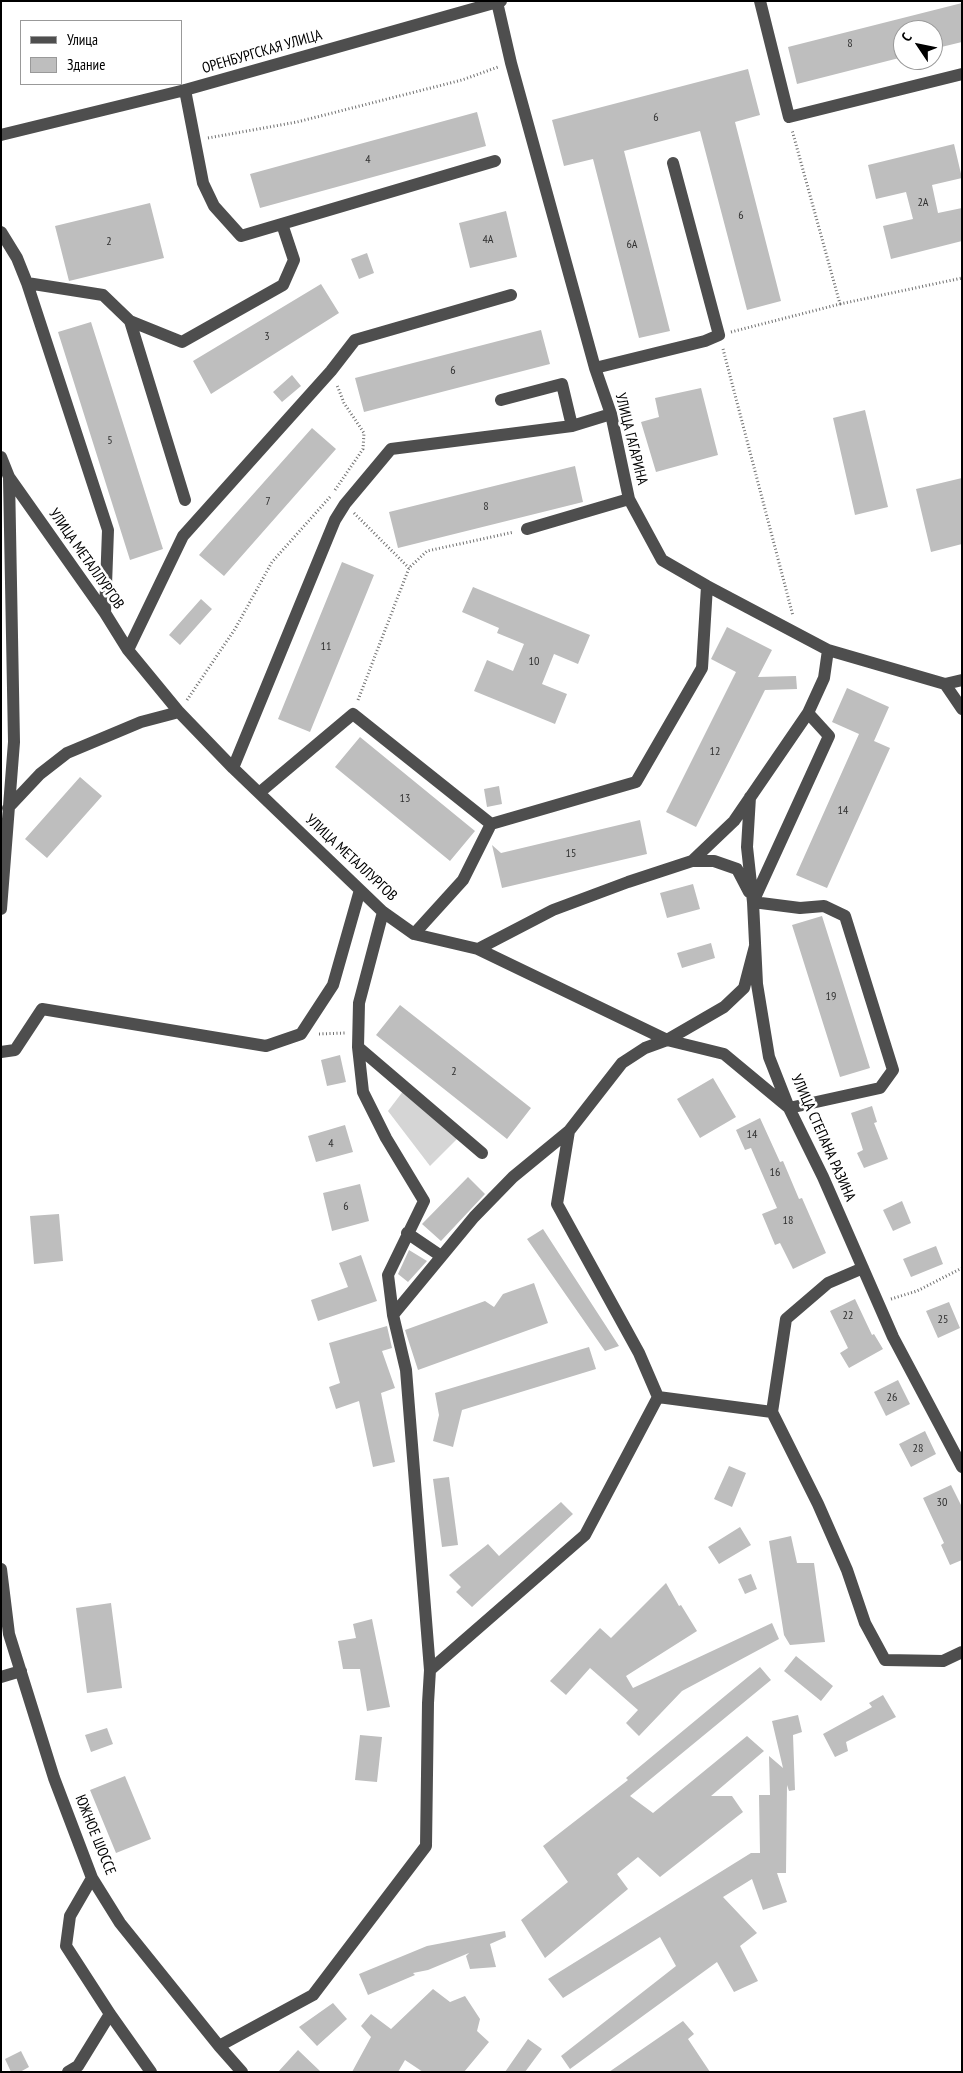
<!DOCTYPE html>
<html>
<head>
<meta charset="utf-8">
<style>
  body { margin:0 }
  #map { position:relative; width:963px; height:2073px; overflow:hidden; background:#fff; font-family:"PT Sans Narrow",sans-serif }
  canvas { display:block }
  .frame { position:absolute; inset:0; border:2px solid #000; pointer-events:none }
  .legend { position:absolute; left:20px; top:20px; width:162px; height:65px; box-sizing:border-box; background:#fff; border:1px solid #999; margin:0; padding:6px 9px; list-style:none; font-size:15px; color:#000 }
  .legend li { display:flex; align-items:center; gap:10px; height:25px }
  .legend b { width:25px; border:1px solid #999 }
  .north { position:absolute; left:893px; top:20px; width:50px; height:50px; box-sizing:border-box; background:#fff; border:1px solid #999; border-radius:50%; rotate:304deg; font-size:14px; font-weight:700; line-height:20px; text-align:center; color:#000 }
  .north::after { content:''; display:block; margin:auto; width:18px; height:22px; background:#000; clip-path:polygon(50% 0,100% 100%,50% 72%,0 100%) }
</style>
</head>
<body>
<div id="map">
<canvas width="963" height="2073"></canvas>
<div class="frame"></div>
<ul class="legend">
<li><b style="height:6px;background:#4e4e4e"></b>Улица</li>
<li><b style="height:14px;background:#bebebe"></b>Здание</li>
</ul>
<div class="north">С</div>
</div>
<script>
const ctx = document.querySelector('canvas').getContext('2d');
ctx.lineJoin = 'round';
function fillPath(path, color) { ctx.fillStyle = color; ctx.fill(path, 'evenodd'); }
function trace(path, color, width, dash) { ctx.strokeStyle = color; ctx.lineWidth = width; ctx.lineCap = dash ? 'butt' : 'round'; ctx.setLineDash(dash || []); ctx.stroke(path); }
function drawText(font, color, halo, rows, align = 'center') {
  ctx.font = font + ' "PT Sans Narrow",sans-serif'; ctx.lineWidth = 5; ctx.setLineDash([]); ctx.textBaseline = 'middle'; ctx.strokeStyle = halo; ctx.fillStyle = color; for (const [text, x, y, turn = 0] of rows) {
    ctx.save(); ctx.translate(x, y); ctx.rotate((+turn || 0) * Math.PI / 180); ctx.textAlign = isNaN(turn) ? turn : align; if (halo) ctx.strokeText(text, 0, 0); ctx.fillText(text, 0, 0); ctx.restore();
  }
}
fillPath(new Path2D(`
  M404 1090 459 1137 430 1166 388 1111Z`), '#d5d5d5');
fillPath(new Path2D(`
  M962 3V42L933 49V30H903V57L797 84 788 47Z
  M748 69 760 115 735 122 781 301 747 310 700 131 624 151 670 331 639 338 593 159 564 166 552 120Z
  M477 112 486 146 260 208 250 174Z
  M954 144 962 178 932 185 938 213 962 208V241L891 259 883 226 913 219 906 192 876 199 868 165Z
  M150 203 164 258 69 281 55 226Z
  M506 211 517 257 470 268 459 223Z
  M367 253 374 273 359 279 351 259Z
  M321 284 339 313 211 394 193 361Z
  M91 322 163 549 130 560 58 332Z
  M541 330 550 364 364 412 355 378Z
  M292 375 301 386 282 402 273 392Z
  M701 388 718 455 656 472 641 422 659 417 655 398Z
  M865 410 888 507 855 515 833 418Z
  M312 428 336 449 224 576 199 555Z
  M575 466 583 502 398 548 389 512Z
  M962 478V544L931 552 916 489Z
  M342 562 374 575 310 732 278 719Z
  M473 587 590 635 578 664 554 654 542 684 567 694 555 724 474 691 487 660 513 671 524 644 497 633 499 628 462 612Z
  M201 599 212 609 180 645 169 635Z
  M727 627 772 650 758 677 796 676 797 689 765 690 696 827 666 812 736 672 711 659Z
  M847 688 889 707 874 741 890 748 827 888 796 875 859 734 832 722Z
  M360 737 475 831 450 861 335 767Z
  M80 777 102 796 47 858 25 839Z
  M499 786 502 804 487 807 484 789Z
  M640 820 647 854 502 888 492 845 501 853Z
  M693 884 700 909 667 918 660 893Z
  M822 916 870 1068 840 1077 792 925Z
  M711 943 715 958 682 968 677 953Z
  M400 1005 531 1108 507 1139 376 1035Z
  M340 1055 346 1082 327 1086 321 1060Z
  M713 1078 736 1117 700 1138 677 1099Z
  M872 1106 877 1122 874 1123 888 1159 864 1168 857 1153 863 1150 851 1113Z
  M760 1118 780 1162 783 1161 799 1199 802 1198 826 1253 793 1269 780 1243 775 1245 762 1214 777 1208 751 1148 745 1150 736 1130Z
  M345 1125 353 1152 316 1162 308 1136Z
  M468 1177 485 1194 441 1241 422 1224Z
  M360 1184 369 1221 332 1231 323 1193Z
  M902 1201 911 1223 893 1231 883 1210Z
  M59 1214 63 1261 34 1264 30 1216Z
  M543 1229 619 1346 605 1351 527 1239Z
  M936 1246 943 1264 911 1277 903 1259Z
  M409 1250 427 1261 408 1282 398 1274Z
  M361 1255 377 1301 318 1321 311 1300 348 1287 339 1263Z
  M534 1283 548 1323 418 1370 405 1330 485 1301 494 1307 503 1294Z
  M855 1299 872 1335 874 1334 883 1349 849 1368 840 1353 848 1348 830 1311Z
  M949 1302 960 1328 938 1338 926 1311Z
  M387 1326 392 1348 382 1351 395 1388 381 1393 395 1462 373 1467 359 1401 336 1409 329 1387 340 1383 329 1343Z
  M589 1347 596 1369 462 1410 453 1447 433 1441 439 1415 435 1393Z
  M898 1380 910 1404 886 1416 874 1392Z
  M925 1431 936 1454 911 1467 899 1444Z
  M729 1466 746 1473 732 1507 714 1499Z
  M449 1477 458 1545 442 1547 433 1479Z
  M951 1485 962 1507V1560L950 1565 941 1545 944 1543 923 1498Z
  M561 1502 573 1514 472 1607 456 1592 461 1587 449 1575 488 1544 499 1556Z
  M740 1527 751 1545 719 1564 708 1547Z
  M791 1536 797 1563H814L825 1642 790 1645 784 1635 769 1541Z
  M751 1574 757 1589 745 1594 738 1579Z
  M666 1583 679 1606 681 1605 697 1631 626 1676 633 1688 772 1623 779 1639 682 1691 639 1736 626 1723 638 1710 590 1668 566 1695 550 1681 600 1628 611 1638Z
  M111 1603 122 1688 87 1693 76 1608Z
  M372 1619 390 1707 367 1711 360 1669H343L338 1641 356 1638 353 1624Z
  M796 1656 833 1686 821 1701 784 1671Z
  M760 1667 771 1680 630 1796 653 1813 747 1736 764 1751 711 1796H732L743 1812 660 1877 638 1857 617 1874 628 1889 545 1958 521 1920 568 1882 543 1846 628 1780 626 1778Z
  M883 1695 896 1717 846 1742 848 1751 835 1757 823 1734 872 1707 869 1703Z
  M798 1715 802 1732 793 1735 795 1790 789 1791 787 1785 786 1873H777L787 1902 763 1910 752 1879 723 1897 757 1933 740 1946 758 1981 734 1992 717 1962 570 2069 561 2056 676 1966 660 1937 563 1998 548 1979 751 1853H760L759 1795H770L769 1756 783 1768 772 1721Z
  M107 1728 113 1744 91 1752 85 1735Z
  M360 1735 382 1737 377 1782 355 1780Z
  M125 1776 151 1839 116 1853 90 1790Z
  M505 1931 506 1937 490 1944 496 1967 470 1969 466 1956 469 1953 428 1970 413 1973 415 1975 368 1995 359 1974 427 1946Z
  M433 1989 450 2002 465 1996 480 2019 477 2031 489 2042 464 2072H423L405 2060 398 2072H352L371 2037 361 2026 371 2014 391 2029Z
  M333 2003 347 2019 317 2046 299 2027Z
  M683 2021 694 2034 688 2039 710 2072H609Z
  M528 2039 542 2049 525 2072H505Z
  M298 2050 321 2072H278Z
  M21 2051 29 2067 20 2072H11L5 2059Z`), '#bebebe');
trace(new Path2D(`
  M208 138 297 122 462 80 498 67
  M840 304 962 278
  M731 332 840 304 792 130
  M723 349 793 616
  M335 490 363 449 364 433 344 403 337 385
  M354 513 409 568
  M187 700 235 629 272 562 330 497
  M358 700 409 568 427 551 514 532
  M319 1034 345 1033
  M891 1299 917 1291 962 1268`), '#707070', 3, [1, 2.5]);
trace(new Path2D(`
  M760 1 789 117 962 74
  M497 2 511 63 595 368 611 414 629 499 662 560 707 586 828 650 945 684 962 680
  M185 90 203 183 214 206 241 236 495 161
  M1 135 185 90 501 1
  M1 232 17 258 27 283 103 295 130 321 185 500
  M27 283 108 530 105 613
  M130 321 182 342 283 285 294 260 282 224
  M595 368 705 341 719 335 673 163
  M501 400 562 384 572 426
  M1 457 9 477 14 742 1 909
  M9 477 105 613 128 650 179 712 233 768 383 912 414 934 478 949 667 1040 724 1054 789 1108
  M527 529 629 499
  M128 650 183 536 331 371 355 340 511 295
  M945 684 962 709
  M233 768 335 520 345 504 391 449 572 426 611 414
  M259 793 353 714 491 824 636 782 702 668 707 586
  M750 797 747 847 753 902 757 984 769 1057 789 1108 823 1177 893 1337 962 1467
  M8 808 40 774 67 753 141 722 179 712
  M692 861H714L737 869 749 892
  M753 902 800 908 824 906 845 916 893 1070 880 1088 789 1108
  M753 902 829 736 808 713
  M383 912 359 1003 358 1047 482 1153
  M414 934 463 880 491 824
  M478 949 553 910 628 882 692 861 734 821 808 713 824 678 828 650
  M358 1047 363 1092 386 1138 424 1201 388 1275 393 1315
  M1 1052 15 1050 42 1009 266 1046 301 1034 333 985 360 890
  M569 1131 557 1204 639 1353 658 1397
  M407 1233 441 1256
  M863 1268 828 1283 786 1319 772 1412 818 1504 847 1570 865 1623 885 1660 943 1661 962 1652
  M1 1569 9 1634 54 1778 92 1878 120 1923 219 2046 242 2072
  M430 1670 585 1535 658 1397 772 1412
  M1 1677 21 1671
  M92 1878 70 1916 66 1946 110 2014 151 2072
  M219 2046 313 1995 426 1846 428 1703 430 1670 406 1370 393 1315 474 1217 513 1177 569 1131 622 1063 645 1048 667 1040 724 1007 744 988 755 946
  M68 2072 78 2066 110 2014`), '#4e4e4e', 12);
drawText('12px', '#303030', null, [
  ["8",850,44],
  ["6",656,118],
  ["4",368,160],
  ["2А",923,203],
  ["6",741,216],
  ["4А",488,240],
  ["2",109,242],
  ["6А",632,245],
  ["3",267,337],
  ["6",453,371],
  ["5",110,441],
  ["7",268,502],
  ["8",486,507],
  ["11",326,647],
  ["10",534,662],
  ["12",715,752],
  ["13",405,799],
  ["14",843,811],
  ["15",571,854],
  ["19",831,997],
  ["2",454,1072],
  ["14",752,1135],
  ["4",331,1144],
  ["16",775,1173],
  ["6",346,1207],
  ["18",788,1221],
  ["22",848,1316],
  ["25",943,1320],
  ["26",892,1398],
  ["28",918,1449],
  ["30",942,1503]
]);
drawText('15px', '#000', '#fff', [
  ["ОРЕНБУРГСКАЯ УЛИЦА",262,52,-16],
  ["УЛИЦА ГАГАРИНА",631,439,76],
  ["УЛИЦА МЕТАЛЛУРГОВ",86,559,55],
  ["УЛИЦА МЕТАЛЛУРГОВ",351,858,43],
  ["УЛИЦА СТЕПАНА РАЗИНА",823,1138,66],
  ["ЮЖНОЕ ШОССЕ",95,1835,68]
]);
</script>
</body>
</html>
